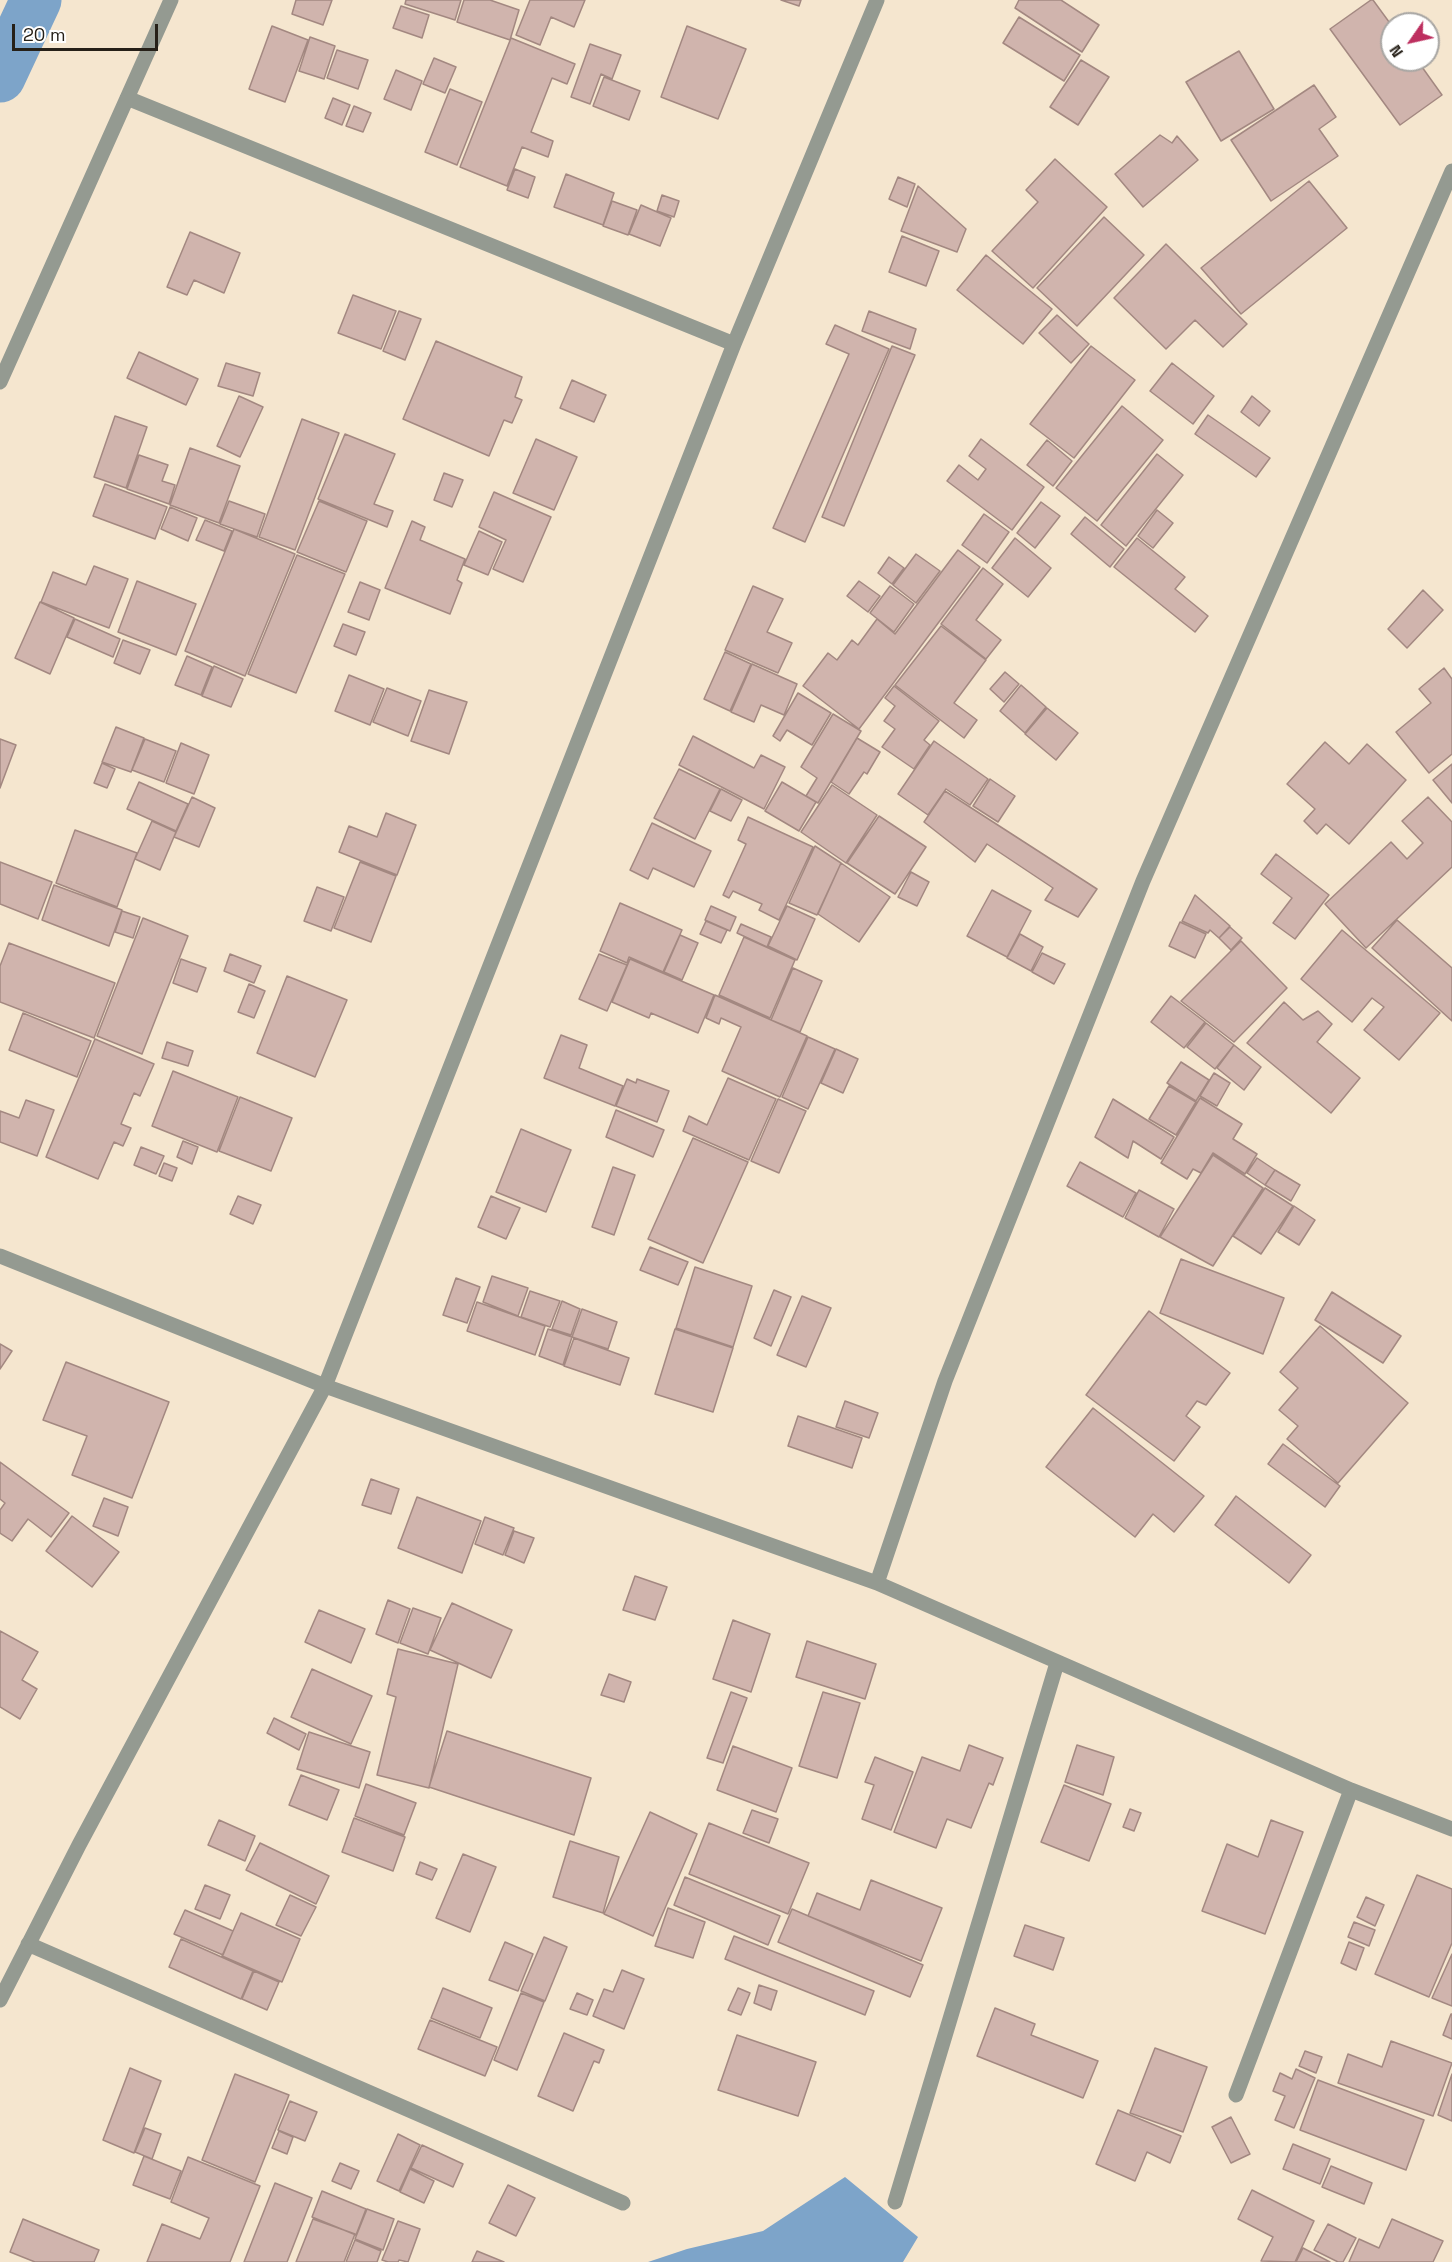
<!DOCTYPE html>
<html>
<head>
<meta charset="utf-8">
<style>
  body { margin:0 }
  #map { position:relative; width:1452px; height:2262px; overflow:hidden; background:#f5e6cf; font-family:"Space Grotesk",sans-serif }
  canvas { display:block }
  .north { position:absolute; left:1380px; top:12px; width:60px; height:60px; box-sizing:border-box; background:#fff; border:2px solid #a8a6a3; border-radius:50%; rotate:236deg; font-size:16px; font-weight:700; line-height:24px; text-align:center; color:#262018 }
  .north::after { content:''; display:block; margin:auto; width:21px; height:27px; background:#bd2f5f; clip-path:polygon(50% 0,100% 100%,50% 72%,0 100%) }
  .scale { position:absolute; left:12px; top:24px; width:146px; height:27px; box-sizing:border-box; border:3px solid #262018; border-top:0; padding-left:8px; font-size:18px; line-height:21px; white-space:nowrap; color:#262018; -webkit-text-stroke:4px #fff; paint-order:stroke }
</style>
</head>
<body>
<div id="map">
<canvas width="1452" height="2262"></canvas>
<div class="north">N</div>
<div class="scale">20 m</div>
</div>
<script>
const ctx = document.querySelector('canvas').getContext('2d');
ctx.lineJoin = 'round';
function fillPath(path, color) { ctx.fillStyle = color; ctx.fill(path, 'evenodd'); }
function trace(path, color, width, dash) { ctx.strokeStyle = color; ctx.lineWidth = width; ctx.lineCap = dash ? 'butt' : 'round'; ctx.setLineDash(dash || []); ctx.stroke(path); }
fillPath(new Path2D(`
  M845 2177 918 2237 903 2262H648L687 2249 763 2231Z`), '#7da4c9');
trace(new Path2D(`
  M0 77 36 0`), '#7da4c9', 51);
const building = new Path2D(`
  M296 0H332L323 25 292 14Z
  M406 0H461L455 20 405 4Z
  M464 0H490L519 10 510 40 457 22Z
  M530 0H585L574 27 551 17 540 45 516 35Z
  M781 0H801L799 6Z
  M1019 0H1061L1099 25 1082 52 1015 8Z
  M1371 0H1373L1392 26V60H1417L1442 95 1400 125 1330 29Z
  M401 6 429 15 422 38 393 28Z
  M1019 17 1080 55 1064 81 1003 43Z
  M272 26 308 40 285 102 249 89Z
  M687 26 746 49 718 119 661 97Z
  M310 37 335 46 324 79 299 71Z
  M511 38 575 64 567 84 552 78 531 132 553 141 548 157 522 147 507 186 460 167Z
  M590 44 621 55 612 79 601 74 590 104 571 97Z
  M337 50 368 60 358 89 327 78Z
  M1239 51 1274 109 1221 141 1186 82Z
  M434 58 456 67 445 93 423 84Z
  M1081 60 1109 77 1078 125 1050 107Z
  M396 70 422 81 411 110 384 99Z
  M604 77 640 91 629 120 593 106Z
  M1314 85 1336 117 1319 129 1338 156 1271 201 1231 140Z
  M450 89 482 102 457 165 425 152Z
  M333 98 350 105 342 125 325 118Z
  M354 106 371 113 363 132 346 126Z
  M1160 135 1172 143 1177 136 1198 160 1143 207 1115 174Z
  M1055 159 1107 207 1033 288 992 251 1038 202 1026 190Z
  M515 169 535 177 528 198 507 190Z
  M566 174 614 193 603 225 554 207Z
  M898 177 915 184 907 207 889 199Z
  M1309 181 1347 228 1241 314 1201 268Z
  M918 186 966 229 957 252 901 231Z
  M662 195 679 201 674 217 657 211Z
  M612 201 637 210 628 235 603 226Z
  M641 205 671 218 660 246 629 234Z
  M1104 217 1144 255 1077 326 1037 288Z
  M190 232 240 253 224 293 194 280 187 295 167 287Z
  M902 236 939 251 926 286 889 272Z
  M1166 244 1247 324 1223 347 1195 320 1166 349 1114 298Z
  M986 255 1052 309 1023 344 957 290Z
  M353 295 396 311 381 349 338 333Z
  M399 311 421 319 405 360 383 351Z
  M869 311 916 329 910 349 862 331Z
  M1057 315 1089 344 1071 363 1039 333Z
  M835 325 889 349 805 542 773 528 849 354 826 344Z
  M436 341 522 377 515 397 522 400 512 423 504 420 489 456 403 419Z
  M892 346 915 355 844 526 822 517Z
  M1091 346 1135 380 1074 458 1030 424Z
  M139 352 198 379 186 405 127 378Z
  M226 363 260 373 253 396 218 386Z
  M1172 363 1214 396 1193 424 1150 391Z
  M572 380 606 395 594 422 560 408Z
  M239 396 263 407 240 457 217 446Z
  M1252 396 1270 411 1259 426 1241 412Z
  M1122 406 1163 440 1097 521 1056 488Z
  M1208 415 1270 458 1256 477 1195 434Z
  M115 416 147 427 126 488 94 477Z
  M302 419 339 433 295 550 259 537Z
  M345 434 395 454 374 504 393 511 387 527 318 499Z
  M536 439 577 457 554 510 513 493Z
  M981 439 1044 487 1012 530 947 481 959 465 978 480 986 469 969 456Z
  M1047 440 1072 461 1053 486 1027 465Z
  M190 448 240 466 219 523 170 505Z
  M1157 454 1183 475 1126 546 1101 525Z
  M139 455 168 465 162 481 175 485 169 504 127 489Z
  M444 473 463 480 452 507 434 500Z
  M105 484 167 507 155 539 93 516Z
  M494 492 551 517 523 582 493 569 506 540 479 527Z
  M229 501 265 514 257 537 220 524Z
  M319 501 367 521 346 572 297 552Z
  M1041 502 1060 516 1035 548 1017 533Z
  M170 507 197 518 188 541 161 529Z
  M1157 510 1173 523 1153 548 1138 536Z
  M984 514 1009 532 987 563 962 545Z
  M1085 517 1124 549 1110 567 1071 534Z
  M205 520 232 531 224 551 196 540Z
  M412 521 425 527 420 540 465 559 457 580 462 583 450 614 385 588Z
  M234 529 295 554 245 676 185 651Z
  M479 531 502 542 488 575 464 565Z
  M1015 538 1051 568 1028 597 992 568Z
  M1137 538 1185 577 1175 589 1208 616 1195 632 1114 567Z
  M958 550 980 567 859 729 803 686 828 653 837 660 852 640 858 645 877 619 895 634Z
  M916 554 940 571 916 603 893 585Z
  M297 555 345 574 296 693 248 674Z
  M889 557 904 568 892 584 878 573Z
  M94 566 128 579 109 628 41 602 53 572 86 585Z
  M983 568 1003 584 976 620 1001 640 986 659 941 624Z
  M137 581 196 604 176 655 118 632Z
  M859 581 880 596 868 612 847 596Z
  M360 582 380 590 369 620 348 612Z
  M753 586 783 599 767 632 792 643 778 673 725 650Z
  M890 586 914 604 894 632 870 613Z
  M1423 590 1443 610 1407 648 1388 629Z
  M40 602 74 618 50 674 15 658Z
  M75 619 120 639 113 657 67 637Z
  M343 624 365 632 356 655 334 646Z
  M941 626 986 660 954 703 977 720 964 738 895 685Z
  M123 640 150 650 140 674 114 663Z
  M725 652 751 664 730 711 704 699Z
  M187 656 212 667 201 695 175 685Z
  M752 664 797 684 784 715 761 705 754 722 731 712Z
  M214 666 243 679 231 707 202 696Z
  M1444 668 1452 679V754L1429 773 1396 732 1431 703 1419 689Z
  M1005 672 1019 684 1004 702 990 689Z
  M349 675 384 689 370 725 335 711Z
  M1021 685 1046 707 1025 733 1000 711Z
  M894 686 939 721 924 740 930 745 914 769 882 747 895 729 884 721 895 706 885 698Z
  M387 688 421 701 408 736 373 722Z
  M429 690 467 702 449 754 411 741Z
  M798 693 831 713 812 745 787 730 780 741 773 736Z
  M1047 708 1078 733 1056 760 1025 734Z
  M833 714 861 731 818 803 806 796 817 778 801 767Z
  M116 727 144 738 131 772 102 762Z
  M693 736 754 768 761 755 785 767 764 809 679 765Z
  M857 738 880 752 867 774 864 772 849 794 831 782Z
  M0 739 16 745 0 788Z
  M145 739 176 751 164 782 132 770Z
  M934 741 988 779 970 805 946 789 928 815 898 794Z
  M1325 742 1349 764 1367 744 1406 780 1349 844 1326 824 1317 834 1304 821 1315 809 1287 784Z
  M181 743 209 755 194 794 166 783Z
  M102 763 115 769 107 788 94 783Z
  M1452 764V803L1433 780Z
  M679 769 720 789 695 839 654 818Z
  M990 779 1015 796 998 822 973 806Z
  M139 782 188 804 176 831 127 809Z
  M782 782 816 802 799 831 765 811Z
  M832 785 877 815 846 863 801 832Z
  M721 789 742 800 731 821 710 811Z
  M945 791 1097 889 1078 917 1045 900 1053 888 987 844 975 862 924 822Z
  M192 797 215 808 199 847 174 837Z
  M1428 797 1452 822V867L1366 948 1325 904 1391 842 1407 859 1423 843 1402 821Z
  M386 813 416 825 397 875 339 852 349 826 377 837Z
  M879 816 926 847 895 894 847 863Z
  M748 817 813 847 779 920 759 910 762 904 733 891 729 898 723 895 746 844 738 840Z
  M152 821 176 832 160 870 135 859Z
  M652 823 711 851 694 887 653 868 648 879 630 870Z
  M75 830 137 853 117 907 56 883Z
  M815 846 841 863 817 915 789 903Z
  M1276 854 1329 895 1295 939 1273 923 1292 898 1261 874Z
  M0 862 52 882 38 919 0 904Z
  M360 862 396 876 371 942 334 928Z
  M841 863 890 897 859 942 818 914Z
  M911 872 929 882 917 906 898 897Z
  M54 885 122 910 109 946 42 920Z
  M317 887 344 897 331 931 304 921Z
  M992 890 1031 911 1007 957 967 936Z
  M1195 895 1230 926 1219 938 1210 930 1208 933 1182 921Z
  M620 903 682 930 663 972 629 957 627 963 600 951Z
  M711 906 736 917 730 931 705 920Z
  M787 906 815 919 797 960 768 946Z
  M122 911 140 917 133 938 115 932Z
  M143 918 188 936 142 1054 97 1036Z
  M1397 920 1452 968V1021L1372 948Z
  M706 921 727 930 721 943 700 934Z
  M1180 922 1206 934 1195 958 1169 946Z
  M741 924 771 937 767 947 737 933Z
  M1230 927 1242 938 1231 950 1219 938Z
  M1342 930 1440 1013 1399 1060 1364 1030 1384 1007 1372 998 1352 1022 1301 979Z
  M1020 934 1043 947 1031 971 1007 958Z
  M680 935 698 943 682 980 664 972Z
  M744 937 795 960 770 1018 719 995Z
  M1241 941 1287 988 1234 1042 1181 1001Z
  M9 943 115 983 94 1038 0 1002V966Z
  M1042 953 1065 964 1054 984 1032 972Z
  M230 954 261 966 254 983 224 971Z
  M599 954 627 965 607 1011 579 999Z
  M181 959 206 968 197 992 173 983Z
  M630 959 714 995 698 1033 651 1013 649 1018 612 1002Z
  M793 968 822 981 800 1032 771 1020Z
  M287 976 347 1000 315 1077 257 1053Z
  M249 984 265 991 254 1018 238 1012Z
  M715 995 807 1036 780 1097 722 1071 741 1027 721 1018 719 1024 706 1018Z
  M1171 996 1205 1022 1184 1048 1151 1022Z
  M1284 1002 1303 1020 1318 1011 1332 1024 1317 1042 1360 1078 1331 1113 1247 1043Z
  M23 1013 91 1041 77 1077 9 1050Z
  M1206 1023 1234 1045 1215 1069 1187 1047Z
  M561 1035 587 1045 579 1068 623 1086 615 1106 544 1078Z
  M808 1037 835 1049 808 1109 782 1097Z
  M95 1039 154 1064 140 1096 134 1093 121 1124 131 1128 123 1146 114 1142 98 1179 46 1157Z
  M167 1042 193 1051 188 1066 162 1058Z
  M1234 1045 1261 1067 1244 1090 1217 1068Z
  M836 1049 858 1059 843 1093 821 1083Z
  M1181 1062 1209 1080 1196 1101 1167 1083Z
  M173 1071 238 1097 217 1152 152 1126Z
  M1214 1073 1230 1083 1217 1106 1200 1096Z
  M728 1078 776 1099 749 1160 683 1131 689 1116 707 1125Z
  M627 1079 636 1083 637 1079 669 1091 657 1122 616 1106Z
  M1169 1086 1196 1102 1176 1135 1149 1119Z
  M240 1097 292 1118 271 1171 219 1151Z
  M1200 1098 1242 1124 1233 1139 1257 1154 1245 1174 1213 1153 1201 1173 1193 1169 1187 1179 1161 1163Z
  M778 1099 806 1111 779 1173 751 1161Z
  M1113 1099 1174 1137 1161 1159 1133 1141 1128 1158 1095 1137Z
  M26 1100 54 1110 37 1156 0 1142V1111L19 1118Z
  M616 1110 664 1130 653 1157 606 1137Z
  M521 1129 571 1150 546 1212 496 1192Z
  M693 1138 748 1162 703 1263 648 1239Z
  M183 1141 198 1147 192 1164 177 1157Z
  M141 1147 164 1156 156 1174 134 1165Z
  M1213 1155 1263 1188 1213 1266 1160 1237Z
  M1257 1158 1275 1170 1265 1185 1247 1173Z
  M1080 1162 1136 1193 1123 1217 1067 1186Z
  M164 1163 177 1168 172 1181 159 1176Z
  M613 1167 635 1175 614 1235 592 1227Z
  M1275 1170 1300 1185 1291 1201 1265 1185Z
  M1265 1188 1293 1206 1261 1254 1233 1236Z
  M1139 1190 1174 1209 1159 1237 1125 1218Z
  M238 1196 261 1205 253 1224 230 1214Z
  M491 1196 520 1208 506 1239 478 1227Z
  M1294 1206 1315 1220 1299 1245 1278 1232Z
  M650 1247 688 1262 678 1285 640 1270Z
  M1181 1259 1284 1298 1263 1354 1160 1313Z
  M695 1267 752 1286 733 1347 676 1328Z
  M492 1276 528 1288 518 1316 483 1302Z
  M456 1278 480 1287 467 1323 443 1315Z
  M774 1290 791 1297 771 1346 754 1338Z
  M530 1291 560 1301 550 1327 521 1317Z
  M1332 1292 1401 1336 1383 1363 1315 1320Z
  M802 1296 831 1308 806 1367 777 1355Z
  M562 1301 580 1309 571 1335 552 1329Z
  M477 1302 545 1326 535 1355 467 1331Z
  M582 1309 617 1322 608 1349 572 1337Z
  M1149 1311 1230 1373 1206 1405 1197 1401 1186 1416 1200 1427 1174 1461 1086 1395Z
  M1320 1326 1408 1403 1338 1483 1287 1439 1298 1426 1279 1410 1298 1388 1280 1372Z
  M548 1329 572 1337 563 1365 539 1356Z
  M675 1329 733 1348 713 1412 655 1394Z
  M574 1338 629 1358 620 1385 564 1366Z
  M0 1344 12 1351 0 1369Z
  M66 1362 169 1402 132 1498 72 1475 87 1436 43 1420Z
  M845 1401 878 1413 869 1438 836 1427Z
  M1093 1408 1204 1496 1174 1532 1153 1514 1135 1537 1046 1467Z
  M798 1416 862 1438 852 1468 788 1446Z
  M1283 1444 1340 1486 1325 1507 1268 1464Z
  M0 1462 69 1513 51 1537 28 1519 12 1541 0 1533V1510L5 1503 0 1499Z
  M371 1479 399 1489 391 1514 362 1505Z
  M1236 1496 1311 1555 1289 1583 1215 1525Z
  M417 1497 481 1521 462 1573 398 1548Z
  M104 1498 128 1507 118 1536 93 1526Z
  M72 1516 119 1552 92 1587 46 1551Z
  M485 1517 514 1528 503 1555 475 1544Z
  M514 1531 534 1538 524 1563 505 1555Z
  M635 1576 667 1587 655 1620 623 1610Z
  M388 1600 410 1609 398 1643 376 1634Z
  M452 1603 512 1630 491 1678 430 1650Z
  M413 1608 441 1618 428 1654 400 1643Z
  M319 1610 365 1629 351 1663 305 1642Z
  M733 1620 770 1634 751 1692 713 1679Z
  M0 1631 38 1652 22 1680 37 1689 20 1719 0 1707Z
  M807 1641 876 1664 865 1699 796 1677Z
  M398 1649 458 1664 429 1788 377 1775 396 1697 387 1694Z
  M312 1669 372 1696 351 1744 291 1717Z
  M609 1674 631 1682 624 1702 601 1695Z
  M731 1692 747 1698 723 1763 707 1758Z
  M823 1692 860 1703 837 1778 799 1766Z
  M274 1718 306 1734 299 1750 267 1733Z
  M447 1731 591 1778 574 1835 429 1787Z
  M309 1732 370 1752 359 1788 297 1769Z
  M969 1745 1003 1758 993 1785 989 1783 971 1828 947 1819 936 1848 894 1832 922 1757 960 1771Z
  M1077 1745 1114 1757 1103 1795 1065 1782Z
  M733 1746 792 1768 776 1812 717 1790Z
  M875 1757 913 1772 891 1830 862 1819 874 1785 865 1782Z
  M301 1775 339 1790 327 1820 289 1805Z
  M366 1784 416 1803 404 1835 355 1816Z
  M1064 1785 1111 1804 1089 1861 1041 1842Z
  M1130 1809 1141 1813 1134 1831 1123 1827Z
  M752 1810 778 1819 769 1843 743 1833Z
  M650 1812 697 1834 653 1936 604 1914Z
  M354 1818 405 1837 393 1871 342 1852Z
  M219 1820 255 1836 245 1861 208 1845Z
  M1271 1820 1303 1832 1265 1934 1202 1911 1227 1844 1258 1857Z
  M709 1823 809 1863 788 1914 689 1874Z
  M570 1841 619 1857 603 1913 553 1897Z
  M260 1843 329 1876 316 1904 246 1870Z
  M463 1854 496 1867 470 1932 436 1918Z
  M420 1862 437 1869 432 1880 416 1874Z
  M1417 1875 1452 1889V1943L1429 1997 1375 1974Z
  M685 1877 780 1916 768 1945 674 1905Z
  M871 1880 942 1908 921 1961 808 1916 817 1893 860 1910Z
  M205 1885 230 1895 220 1919 195 1909Z
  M290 1895 316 1907 301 1936 276 1925Z
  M1366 1897 1384 1905 1375 1926 1357 1917Z
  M668 1908 705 1922 693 1958 655 1946Z
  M792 1909 923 1965 910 1997 778 1942Z
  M185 1910 233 1931 223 1955 174 1934Z
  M241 1913 300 1939 282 1982 222 1956Z
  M1354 1922 1375 1930 1369 1946 1348 1937Z
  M1025 1925 1064 1938 1053 1970 1014 1956Z
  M734 1936 874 1991 865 2015 725 1959Z
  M544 1937 567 1947 545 2001 521 1991Z
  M181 1939 253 1971 241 1999 169 1967Z
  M505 1942 533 1954 518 1991 489 1980Z
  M1349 1942 1364 1948 1356 1970 1341 1963Z
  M1452 1954V2006L1432 1998Z
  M622 1970 644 1979 624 2029 593 2016 604 1989 613 1992Z
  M254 1971 279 1982 267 2010 242 1999Z
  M759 1985 777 1991 771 2010 754 2003Z
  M443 1988 492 2008 480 2038 431 2018Z
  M738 1988 750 1993 741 2015 728 2010Z
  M521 1993 544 2002 517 2070 494 2060Z
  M577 1993 593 2000 587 2015 570 2009Z
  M995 2008 1035 2024 1031 2035 1098 2061 1083 2098 977 2056Z
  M1451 2014H1452V2039L1443 2035Z
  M430 2020 497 2047 485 2076 418 2049Z
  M564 2033 604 2050 599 2063 594 2061 573 2111 538 2096Z
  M737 2035 816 2062 798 2116 718 2090Z
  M1391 2041 1452 2063 1433 2116 1338 2083 1348 2054 1382 2067Z
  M1155 2048 1207 2067 1183 2132 1130 2113Z
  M1305 2051 1322 2057 1316 2073 1299 2066Z
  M130 2068 161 2081 134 2153 103 2140Z
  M1296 2069 1315 2078 1294 2128 1275 2120 1285 2096 1273 2091 1280 2073 1292 2079Z
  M235 2074 289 2095 255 2182 202 2160Z
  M1452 2074V2121L1438 2115Z
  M1318 2080 1424 2120 1406 2170 1300 2130Z
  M290 2101 317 2112 305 2141 278 2130Z
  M1118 2110 1181 2136 1170 2163 1147 2152 1135 2181 1096 2164Z
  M1231 2117 1250 2154 1231 2163 1212 2127Z
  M145 2128 161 2134 152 2159 135 2152Z
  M279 2131 293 2137 287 2154 272 2148Z
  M398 2134 420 2145 399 2191 377 2181Z
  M1293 2144 1330 2159 1320 2184 1283 2169Z
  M422 2145 463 2164 453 2187 411 2168Z
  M144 2156 181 2171 170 2199 133 2185Z
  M188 2157 260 2186 230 2262H147L162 2224 200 2239 209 2218 171 2202Z
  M340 2163 359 2171 351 2189 332 2181Z
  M1331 2166 1372 2183 1364 2204 1322 2187Z
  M410 2169 434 2181 424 2203 400 2192Z
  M275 2183 312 2198 287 2262H244Z
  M508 2185 535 2198 516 2236 489 2223Z
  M1252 2190 1314 2221 1295 2262 1261 2261 1273 2237 1238 2219Z
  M322 2191 366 2209 356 2235 312 2217Z
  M367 2209 394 2219 383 2250 355 2239Z
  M23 2219 99 2250 94 2262H35L10 2252Z
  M313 2219 355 2234 344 2262H296Z
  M1392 2219 1443 2241 1433 2262H1349L1359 2239 1379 2248Z
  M398 2221 420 2229 408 2262 399 2260 398 2262H388L382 2260Z
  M1328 2224 1356 2238 1343 2262H1338L1314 2250Z
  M355 2240 381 2251 377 2262H346Z
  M1303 2248 1330 2262H1296Z
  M477 2251 504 2262H472Z`);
fillPath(building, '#d0b4ad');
trace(building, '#a38881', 1.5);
trace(new Path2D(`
  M127 98 734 344
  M0 382 171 0
  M0 1256 325 1386 734 344 877 0
  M877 1583 945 1381 1143 881 1452 171
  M28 1944 623 2203
  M0 2000 79 1845 325 1386 877 1583 1351 1790 1452 1829
  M1236 2095 1351 1790
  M895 2202 1057 1663`), '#949a91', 15);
</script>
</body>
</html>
